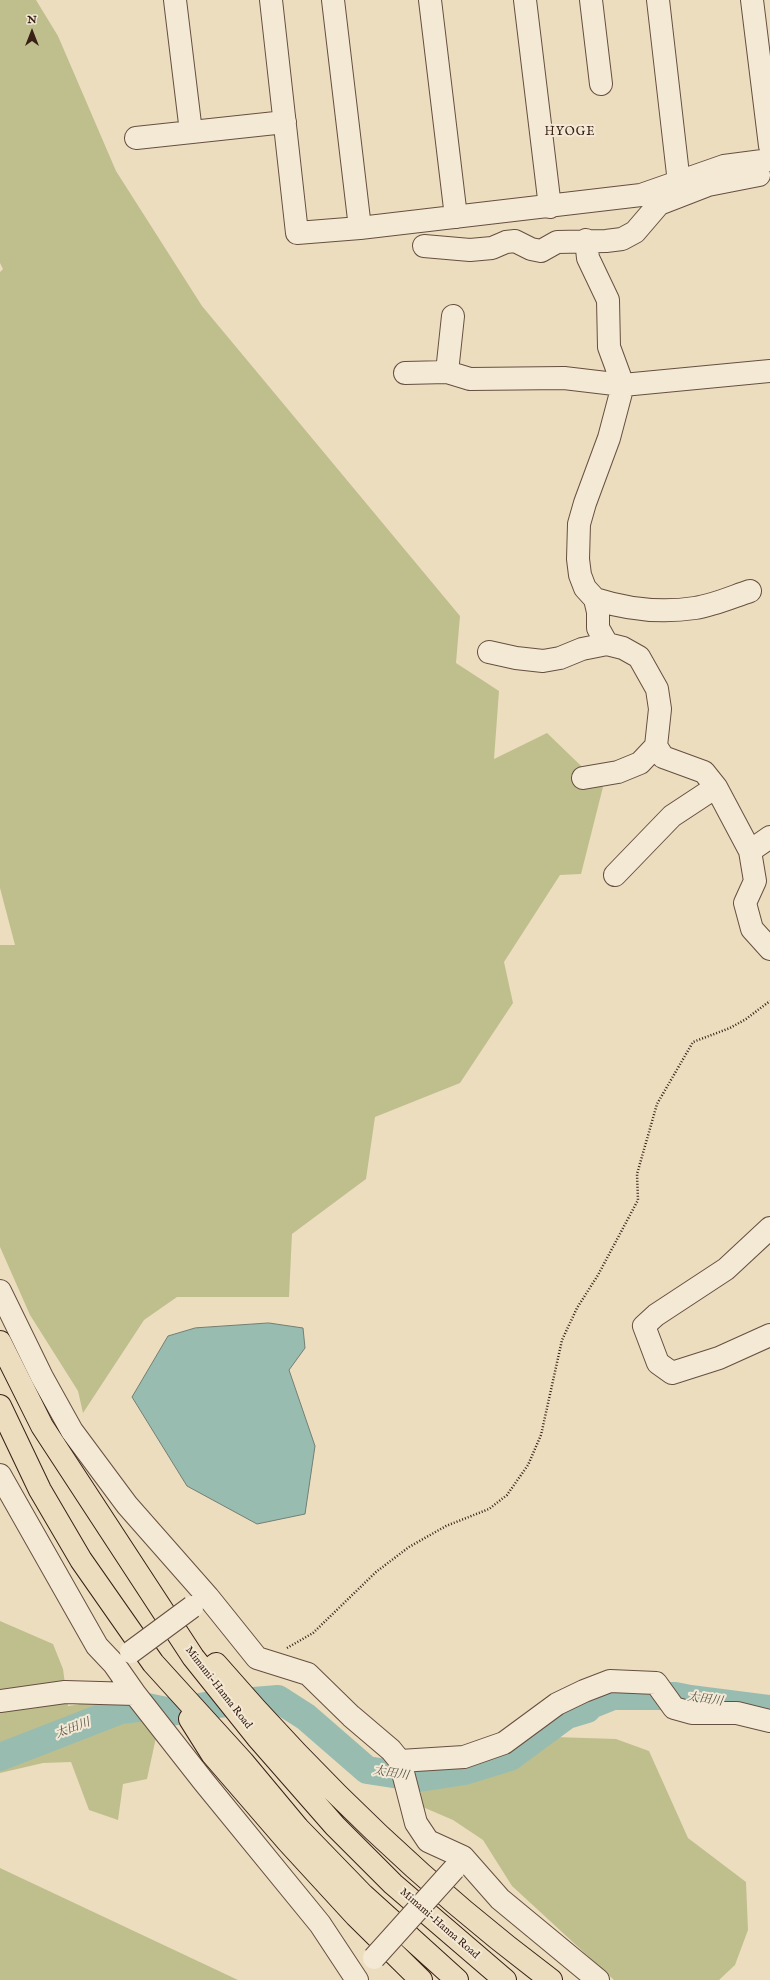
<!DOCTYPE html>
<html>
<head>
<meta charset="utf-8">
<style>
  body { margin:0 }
  #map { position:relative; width:770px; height:1980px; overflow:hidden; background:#ecddbf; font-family:"IM FELL English",serif }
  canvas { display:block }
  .north { position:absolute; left:12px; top:12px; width:40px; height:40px; -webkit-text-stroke:3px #f3e9d5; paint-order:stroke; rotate:0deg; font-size:11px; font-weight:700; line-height:16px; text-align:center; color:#392016 }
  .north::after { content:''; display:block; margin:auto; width:14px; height:18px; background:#392016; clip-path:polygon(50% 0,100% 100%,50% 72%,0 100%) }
</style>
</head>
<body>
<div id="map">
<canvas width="770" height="1980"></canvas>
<div class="north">N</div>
</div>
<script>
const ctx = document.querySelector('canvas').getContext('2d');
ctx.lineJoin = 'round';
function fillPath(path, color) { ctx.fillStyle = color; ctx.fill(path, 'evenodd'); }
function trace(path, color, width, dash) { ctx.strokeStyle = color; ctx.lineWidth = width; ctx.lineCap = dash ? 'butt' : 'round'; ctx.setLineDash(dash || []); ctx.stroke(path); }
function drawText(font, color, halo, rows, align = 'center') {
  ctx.font = font + ' "IM FELL English","Noto Serif JP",serif'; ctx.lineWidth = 4; ctx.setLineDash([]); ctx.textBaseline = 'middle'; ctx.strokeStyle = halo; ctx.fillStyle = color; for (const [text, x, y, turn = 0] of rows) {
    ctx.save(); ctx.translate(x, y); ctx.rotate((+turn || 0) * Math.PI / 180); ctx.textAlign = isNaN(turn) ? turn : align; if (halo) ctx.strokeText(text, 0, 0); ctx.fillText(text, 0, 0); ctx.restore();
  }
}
fillPath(new Path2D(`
  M0 0H36L58 36 116 171 202 306 460 616 456 663 499 691 494 759 547 733 603 787 581 874 560 875 504 962 513 1003 460 1083 375 1117 366 1179 292 1234 289 1297H177L144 1320 83 1413 78 1391 30 1315 0 1247V945H15L0 888V272L3 269 0 263Z
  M0 1621 53 1644 63 1669 68 1706 124 1697 157 1733 147 1779 123 1784 118 1820 89 1810 71 1762 43 1763 0 1773Z
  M555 1737 616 1739 649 1751 688 1838 746 1882 748 1930 735 1965 719 1980H614L512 1886 483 1840 453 1820 418 1805 422 1789 456 1785Z
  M0 1868 238 1980H0Z`), '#bfbf8d');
const water = new Path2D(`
  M269 1323 303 1328 305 1348 289 1370 315 1446 305 1514 257 1524 187 1486 132 1397 168 1336 195 1328Z`);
fillPath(water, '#99bcb1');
trace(water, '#737e73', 1);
trace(new Path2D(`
  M0 1757 121 1710 147 1707 171 1712 217 1704 278 1699 306 1717 367 1770 419 1778 465 1771 510 1757 567 1715 587 1709 588 1706 613 1696H675L690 1699 770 1709`), '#99bcb1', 28);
const minor = new Path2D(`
  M175 0 191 132
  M271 0 297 233 360 228 641 195 724 166 770 160
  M333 0 360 228
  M430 0 456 217
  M525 0 550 207
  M591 0 601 84
  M658 0 679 183
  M752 0 770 146
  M136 138 285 122
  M586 240 588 258 608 300 609 347 623 385 609 438 585 503 579 524 578 559 580 575 585 588 595 599 598 612V628L607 644
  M424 246 470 250 492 248 506 242 515 241 531 249 541 251 557 242 606 241 622 239 635 232 659 204 708 185 759 175
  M447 372 453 316
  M405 373 447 372 470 379 564 378 623 385 770 371
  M595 599C626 609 662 613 695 608 714 605 732 597 750 591
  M489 652 516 658 543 661 560 658 582 649 607 644 623 648 639 657 657 689 660 709 656 746 640 763 618 772 583 778
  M656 746 663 757 704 772 716 787 750 851
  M770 837 750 851 755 881 745 903 752 929 770 949
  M615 875 672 816 716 787
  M770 1228 726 1269 656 1315 644 1326 658 1363 672 1373 719 1358 770 1335
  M0 1291 42 1377 72 1431 127 1505 208 1597 257 1658 308 1674 351 1716 391 1750 400 1761 416 1823 428 1841 463 1857 500 1899 598 1980
  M0 1475 97 1646 114 1664 135 1694 204 1782 320 1924 357 1980
  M0 1701 65 1692 135 1694
  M400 1761 464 1757 504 1743 557 1704 584 1691 610 1681 656 1683 674 1708 692 1713H737L770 1721`);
const highway = new Path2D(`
  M0 1342 42 1426 193 1657 257 1737 335 1826 393 1884 505 1980
  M0 1406 40 1490 81 1560 153 1663 243 1762 298 1828 363 1895 457 1980
  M216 1664C316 1780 428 1888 551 1980
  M190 1719 212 1754 288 1842 356 1916 421 1980`);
trace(minor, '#664f40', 24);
trace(highway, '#392016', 24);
trace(new Path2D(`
  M287 1648 313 1633 376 1572 409 1547 446 1526 489 1509 507 1495 528 1465 541 1435 562 1340 577 1308 598 1275 638 1200 637 1174 657 1104 693 1042 730 1028 746 1019 770 1001`), '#392016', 2.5, [1, 2]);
trace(minor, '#f3e9d5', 22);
trace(highway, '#ecddbf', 22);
const minorBridge = new Path2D(`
  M131 1652 192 1607
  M374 1958 454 1869`);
trace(minorBridge, '#664f40', 24, []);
trace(minorBridge, '#f3e9d5', 22);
drawText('11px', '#392016', '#f3e9d5', [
  ["Mimami-Hanna Road",218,1688,52],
  ["Mimami-Hanna Road",439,1924,41]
]);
ctx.letterSpacing = '1px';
drawText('12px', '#392016', '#f3e9d5', [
  ["HYOGE",570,133]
]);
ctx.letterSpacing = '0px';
drawText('italic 12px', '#564f44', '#f3e9d5', [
  ["太田川",705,1700,8],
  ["太田川",73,1729,-21],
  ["太田川",391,1774,9]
]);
</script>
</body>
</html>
